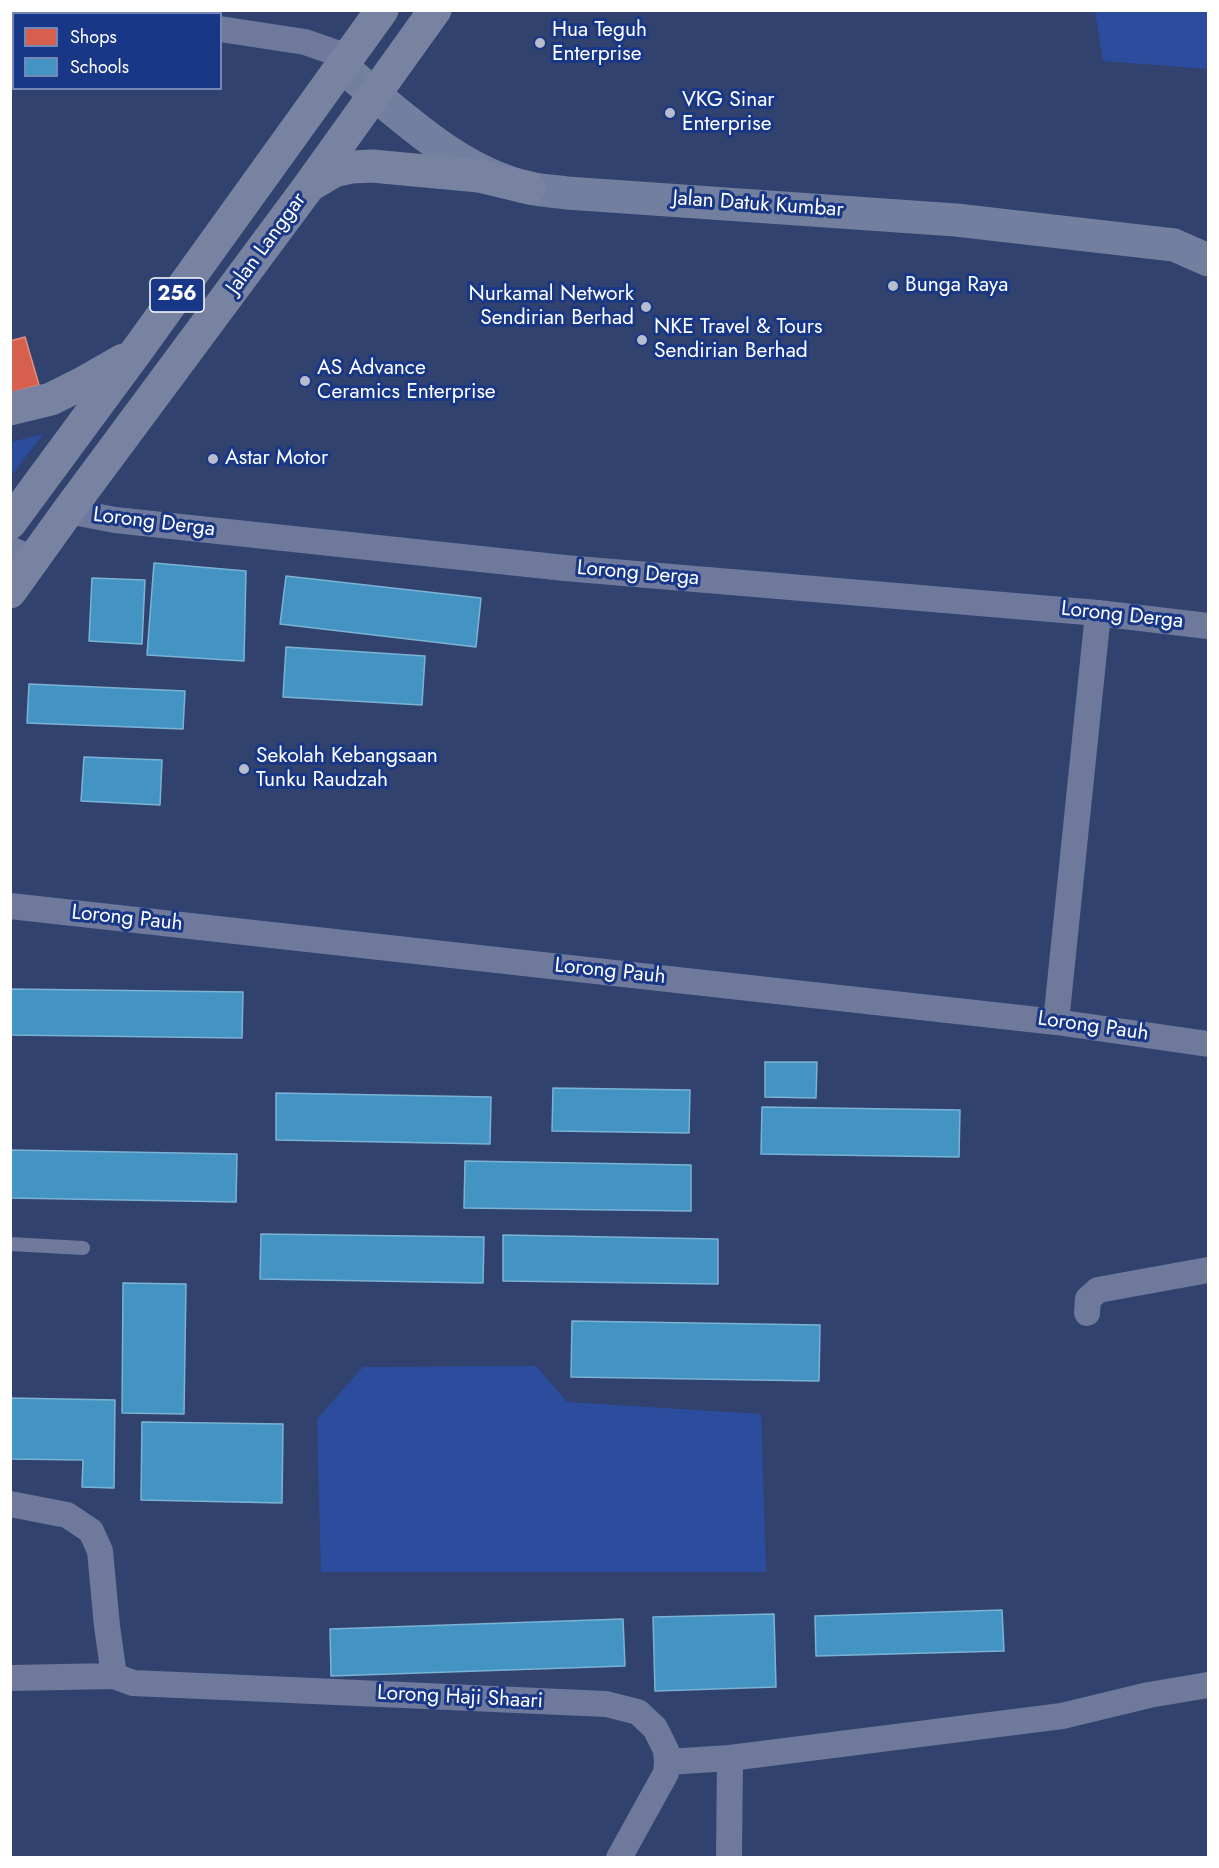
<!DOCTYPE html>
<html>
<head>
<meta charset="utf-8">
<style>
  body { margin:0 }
  #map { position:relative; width:1219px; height:1868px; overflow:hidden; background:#32426e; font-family:Jost,sans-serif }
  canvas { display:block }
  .frame { position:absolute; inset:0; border:12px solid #fff; pointer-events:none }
  .legend { position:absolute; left:12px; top:12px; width:210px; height:78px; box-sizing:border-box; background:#193787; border:2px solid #7587b7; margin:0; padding:8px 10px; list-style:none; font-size:18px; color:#fff }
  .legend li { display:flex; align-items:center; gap:12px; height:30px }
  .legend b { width:30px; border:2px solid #7587b7 }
</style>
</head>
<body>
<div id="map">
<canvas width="1219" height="1868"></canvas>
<div class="frame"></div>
<ul class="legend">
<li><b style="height:16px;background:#d6604d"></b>Shops</li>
<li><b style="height:16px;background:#4393c3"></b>Schools</li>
</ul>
</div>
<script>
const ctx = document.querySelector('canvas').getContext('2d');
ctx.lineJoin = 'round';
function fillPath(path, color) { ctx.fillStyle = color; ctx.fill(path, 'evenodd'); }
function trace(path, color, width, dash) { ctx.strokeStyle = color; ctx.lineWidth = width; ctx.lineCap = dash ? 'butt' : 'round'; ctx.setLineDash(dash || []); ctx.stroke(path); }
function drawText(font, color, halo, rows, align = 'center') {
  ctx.font = font + ' Jost,sans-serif'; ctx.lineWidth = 6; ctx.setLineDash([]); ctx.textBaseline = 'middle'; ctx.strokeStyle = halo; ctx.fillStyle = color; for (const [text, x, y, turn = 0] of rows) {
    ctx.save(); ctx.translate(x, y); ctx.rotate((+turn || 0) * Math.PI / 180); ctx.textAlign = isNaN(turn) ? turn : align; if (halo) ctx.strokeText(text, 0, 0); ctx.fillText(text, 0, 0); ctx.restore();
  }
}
fillPath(new Path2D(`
  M1095 11H1208V69L1103 61Z
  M43 434 11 476V477V442Z
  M536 1366 567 1402 761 1414 766 1572H321L317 1419 363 1367Z`), '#2c4d9e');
const shops = new Path2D(`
  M25 337 39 385 10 393V341Z`);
fillPath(shops, '#d6604d');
trace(shops, '#e29082', 1.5);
const schools = new Path2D(`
  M154 563 246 571 244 661 147 655Z
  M286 576 481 598 476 647 280 624Z
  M92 578 145 580 142 644 89 641Z
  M286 647 425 656 422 705 283 697Z
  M29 684 185 691 183 729 27 723Z
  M84 757 162 760 160 805 81 801Z
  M10 989 243 992 242 1038 10 1035Z
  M765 1062H817L816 1098 765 1097Z
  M553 1088 690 1090 689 1133 552 1131Z
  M276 1093 491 1097 490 1144 276 1140Z
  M762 1107 960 1110 959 1157 761 1154Z
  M10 1150 237 1154 236 1202 10 1198Z
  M465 1161 691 1165V1211L464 1208Z
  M261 1234 484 1237 483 1283 260 1279Z
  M503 1235 718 1239V1284L503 1281Z
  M123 1283 186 1284 184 1414 122 1413Z
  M572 1321 820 1325 819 1381 571 1377Z
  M10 1398 115 1400 114 1488 82 1487 83 1460 10 1459Z
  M142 1422 283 1424 282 1503 141 1500Z
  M1002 1610 1004 1651 816 1656 815 1616Z
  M774 1614 776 1687 655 1691 653 1617Z
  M623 1619 625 1666 331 1676 330 1629Z`);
fillPath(schools, '#4393c3');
trace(schools, '#7bb3d5', 1.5);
trace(new Path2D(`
  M10 1244 83 1248`), '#6e799c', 14);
trace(new Path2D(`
  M102 10 121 14
  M220 29 305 42 348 57
  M68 511 115 520 565 568 1098 613 1208 626
  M10 906 1056 1022 1208 1044
  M1056 1022 1098 613
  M1087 1313 1088 1299 1098 1290 1208 1270
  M10 1504 67 1515 91 1531 100 1551 107 1626 114 1676
  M10 1678 114 1676 133 1683 606 1704 638 1712 655 1728 666 1750 667 1762 666 1773 619 1858
  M667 1762 730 1758 1062 1716 1149 1695 1208 1685
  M729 1858 730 1758`), '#6e799c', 26);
trace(new Path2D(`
  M341 66C397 112 458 173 530 188 542 191 555 191 567 193L956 220 1174 245 1208 260
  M10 553 31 562`), '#737f9f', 33);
trace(new Path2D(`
  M312 184 334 171 352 167 372 166 479 176 529 188
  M10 409 51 399 81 384 123 360
  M10 523 136 352 382 10
  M10 592 68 511 309 186 435 10`), '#7883a1', 33);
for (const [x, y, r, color] of [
  [540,43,6,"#b7bdcc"],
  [670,113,6,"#b7bdcc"],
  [893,286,6,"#b7bdcc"],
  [646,307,6,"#b7bdcc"],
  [642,340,6,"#b7bdcc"],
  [305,381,6,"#b7bdcc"],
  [213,459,6,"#b7bdcc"],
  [244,769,6,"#b7bdcc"]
]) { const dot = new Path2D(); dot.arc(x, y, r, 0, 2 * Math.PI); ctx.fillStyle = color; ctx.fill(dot); trace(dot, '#193787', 2); }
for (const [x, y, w] of [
  [177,295,54]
]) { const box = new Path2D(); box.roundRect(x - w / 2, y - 17, w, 34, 4.5); ctx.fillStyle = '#193787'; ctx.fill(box); trace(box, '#fff', 1.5); }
drawText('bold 20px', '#fff', null, [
  ["256",177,295]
]);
drawText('21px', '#fff', '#193787', [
  ["Hua Teguh",552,31],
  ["Enterprise",552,55],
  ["VKG Sinar",682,101],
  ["Enterprise",682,125],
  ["Bunga Raya",905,286],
  ["Nurkamal Network",634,295,"right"],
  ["Sendirian Berhad",634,319,"right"],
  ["NKE Travel & Tours",654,328],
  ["Sendirian Berhad",654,352],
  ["AS Advance",317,369],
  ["Ceramics Enterprise",317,393],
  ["Astar Motor",225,459],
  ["Sekolah Kebangsaan",256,757],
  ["Tunku Raudzah",256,781]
], 'left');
drawText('21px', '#fff', '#193787', [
  ["Jalan Datuk Kumbar",758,205,4],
  ["Jalan Langgar",267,244,-54],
  ["Lorong Derga",154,523,7],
  ["Lorong Derga",638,574,5],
  ["Lorong Derga",1122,616,6],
  ["Lorong Pauh",127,919,6],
  ["Lorong Pauh",610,972,6],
  ["Lorong Pauh",1093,1027,8],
  ["Lorong Haji Shaari",460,1698,3]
]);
</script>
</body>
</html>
